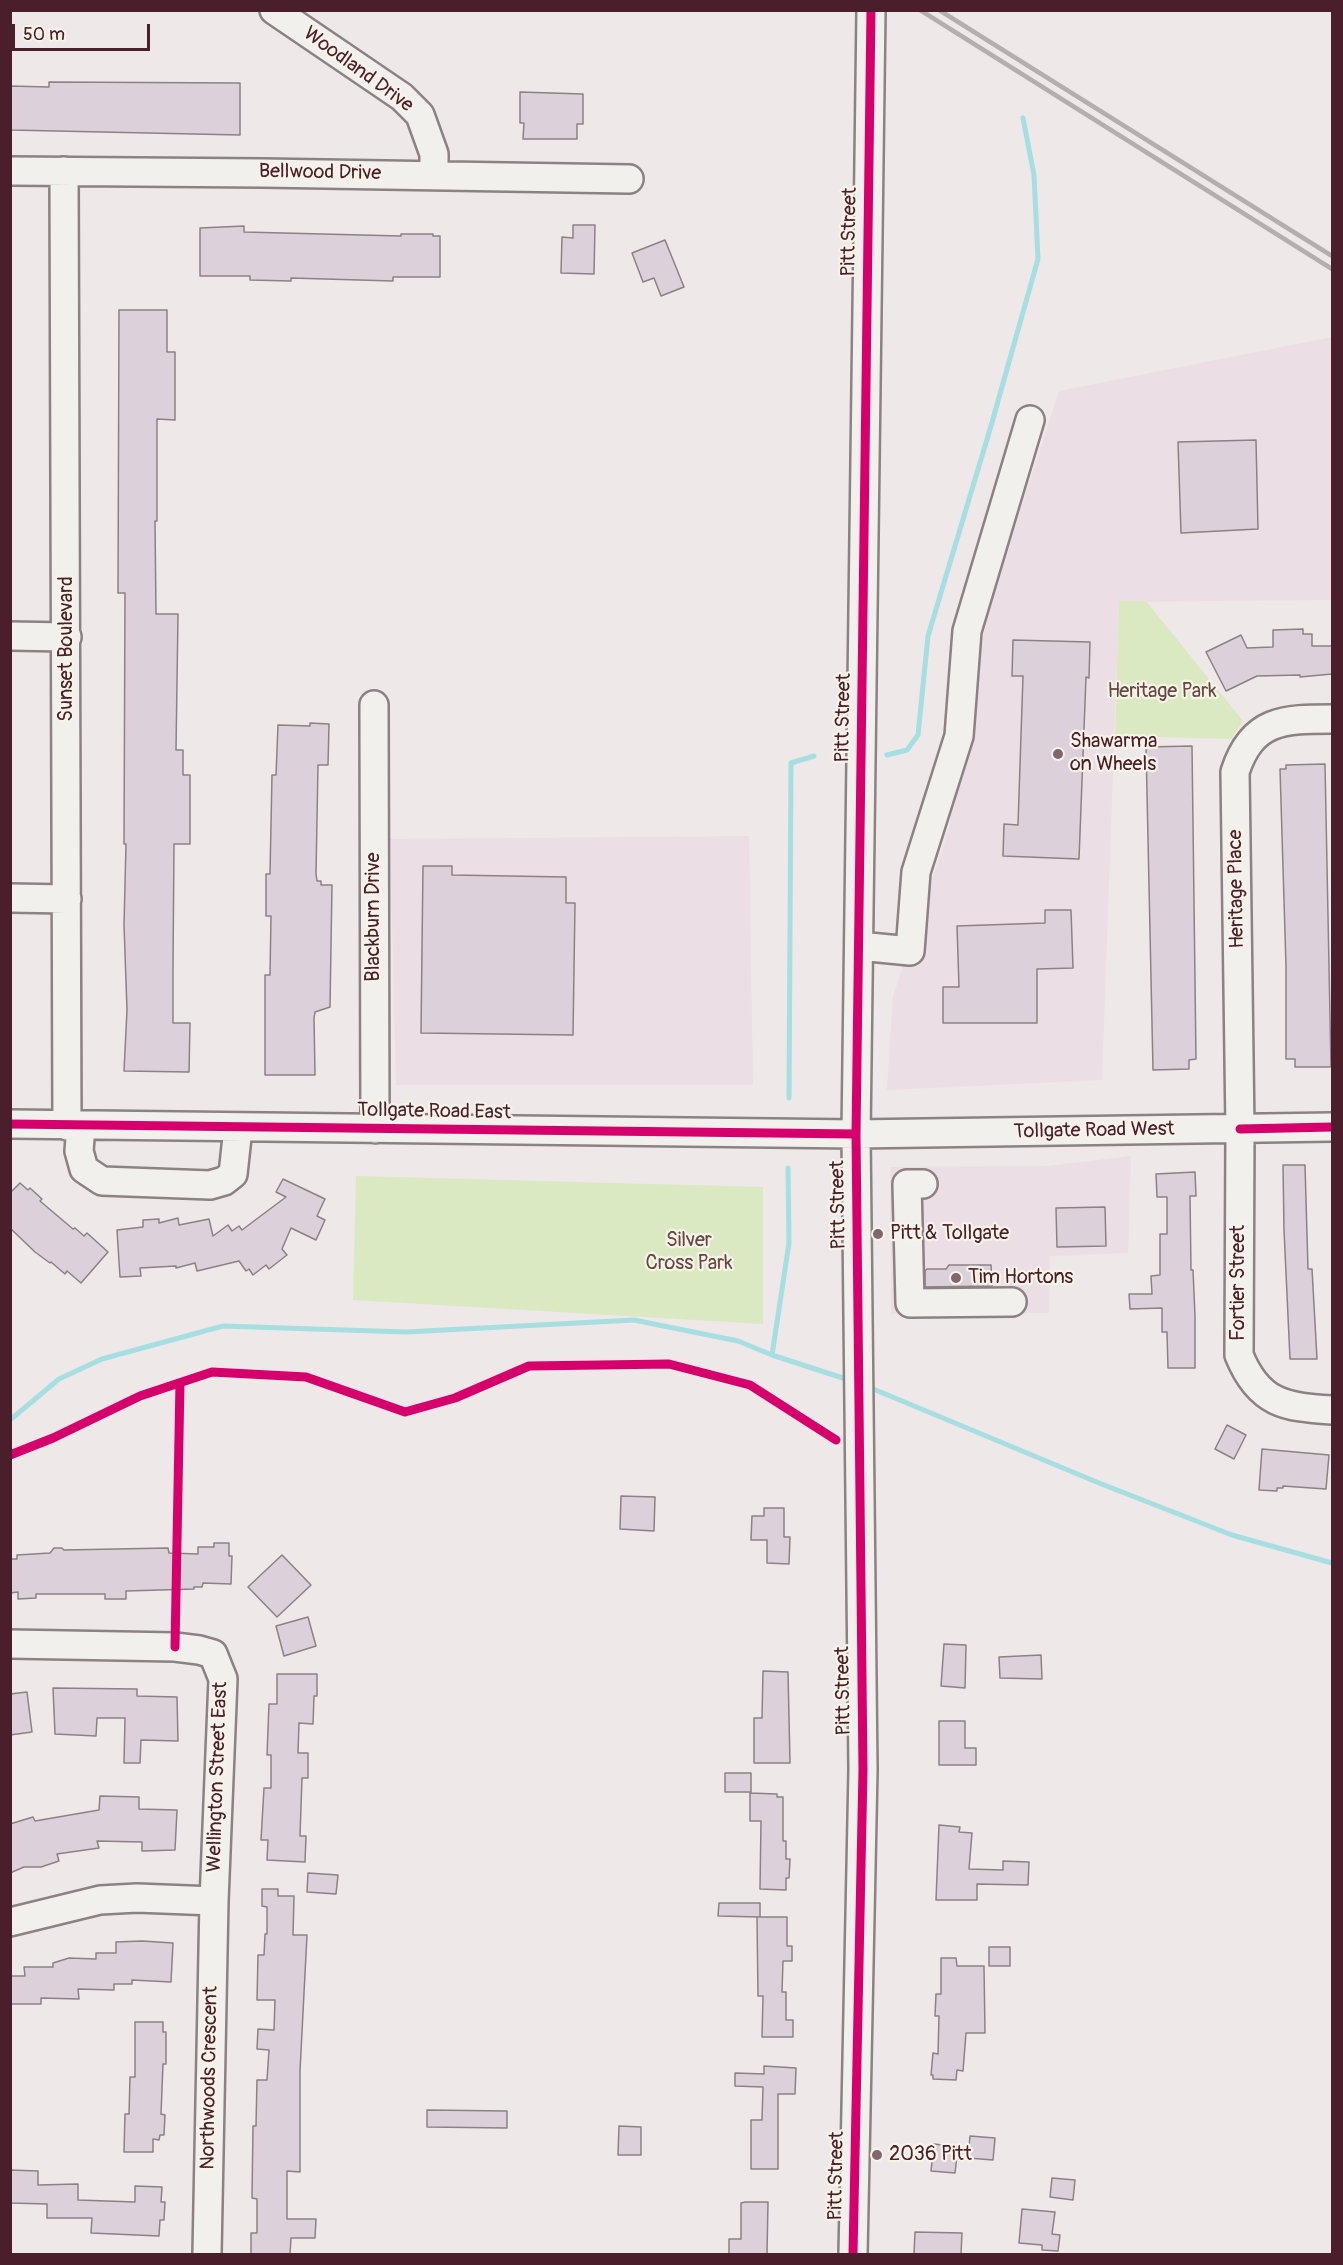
<!DOCTYPE html>
<html>
<head>
<meta charset="utf-8">
<style>
  body { margin:0 }
  #map { position:relative; width:1343px; height:2265px; overflow:hidden; background:#eee8e8; font-family:Pangolin,sans-serif }
  canvas { display:block }
  .frame { position:absolute; inset:0; border:12px solid #4a1f2b; pointer-events:none }
  .scale { position:absolute; left:12px; top:24px; width:138px; height:27px; box-sizing:border-box; border:3px solid #4a1f2b; border-top:0; padding-left:8px; font-size:18px; line-height:21px; white-space:nowrap; color:#4a1f2b; -webkit-text-stroke:4px #f7f3e8; paint-order:stroke }
</style>
</head>
<body>
<div id="map">
<canvas width="1343" height="2265"></canvas>
<div class="frame"></div>
<div class="scale">50 m</div>
</div>
<script>
const ctx = document.querySelector('canvas').getContext('2d');
ctx.lineJoin = 'round';
function fillPath(path, color) { ctx.fillStyle = color; ctx.fill(path, 'evenodd'); }
function trace(path, color, width, dash) { ctx.strokeStyle = color; ctx.lineWidth = width; ctx.lineCap = dash ? 'butt' : 'round'; ctx.setLineDash(dash || []); ctx.stroke(path); }
function drawText(font, color, halo, rows, align = 'center') {
  ctx.font = font + ' Pangolin,sans-serif'; ctx.lineWidth = 4.5; ctx.setLineDash([]); ctx.textBaseline = 'middle'; ctx.strokeStyle = halo; ctx.fillStyle = color; for (const [text, x, y, turn = 0] of rows) {
    ctx.save(); ctx.translate(x, y); ctx.rotate((+turn || 0) * Math.PI / 180); ctx.textAlign = isNaN(turn) ? turn : align; if (halo) ctx.strokeText(text, 0, 0); ctx.fillText(text, 0, 0); ctx.restore();
  }
}
fillPath(new Path2D(`
  M1332 337V600L1119 602 1102 1080 887 1090 893 996 949 829 988 611 1059 391Z
  M749 836 753 1085H396L390 839Z
  M1131 1156 1128 1253 1050 1256 1049 1313 891 1314 890 1167 1048 1166Z`), '#ecdee5');
fillPath(new Path2D(`
  M1119 601H1146L1243 721 1231 739 1115 736Z
  M356 1176 763 1187V1324L353 1300Z`), '#dae9c2');
trace(new Path2D(`
  M887 755 907 750 918 735 928 636 991 426 1038 259 1034 175 1023 118
  M789 1098 791 763 814 756
  M772 1355 789 1243 788 1168
  M866 1386 1099 1483 1232 1535 1332 1563
  M10 1420 59 1379 102 1359 223 1326 406 1332 634 1320 738 1341 772 1355 852 1381`), '#a6dee1', 5);
const building = new Path2D(`
  M49 82 240 83V135L10 130V86L49 87Z
  M520 92 583 94V124H577V139H523L524 123H520Z
  M573 225H595L594 274 561 273 562 237 573 238Z
  M244 226V232L401 236V234H433V236H440V277H393V281L291 278V281L250 280V276H200V228Z
  M665 240 684 287 661 296 654 278 643 282 632 253Z
  M119 310H167V352H175V420L157 419V521H155L156 614H178L176 750H183V775H190V844H174L173 965V1023H190L189 1072 124 1071 127 1010 124 925 126 844H124L125 593H118Z
  M1256 440 1258 529 1181 533 1178 442Z
  M1303 629V634H1312V646H1332V674L1300 677V675L1257 676 1226 691 1206 652 1241 635 1247 648 1273 647V630Z
  M1013 640 1090 642 1089 678 1086 677 1079 859 1003 856 1004 824 1018 825 1023 676H1012Z
  M310 723 329 724 328 765H318L316 874 317 881H321V885H332L330 1007 315 1012 314 1018 315 1075H265V975H270L271 916H266V874H270L272 775H276L278 725 310 726Z
  M1192 746 1196 1059 1189 1060V1069L1153 1070 1146 747Z
  M1325 764 1331 1067H1295V1059H1286V966L1280 769H1286V765Z
  M423 866H452V875L566 877V903H575L573 1035 421 1033Z
  M1045 910H1071L1073 968 1037 969V1023H943V987H959L957 926 1045 923Z
  M1283 1165H1305L1308 1269H1312L1317 1359H1290L1284 1230Z
  M1195 1172 1196 1196H1190L1191 1270H1193L1195 1316V1368H1168L1167 1332H1162V1308L1130 1309 1129 1294H1152L1151 1276 1160 1275V1234H1167V1197H1157L1156 1174Z
  M283 1179 325 1199 317 1216 325 1220 316 1240 291 1228 282 1249 287 1255 269 1269 266 1265 253 1275 249 1269 246 1271 239 1261 197 1271 195 1263 176 1268V1266L140 1268 141 1276 120 1277 117 1230 143 1227V1220L159 1219V1223L178 1218 179 1225 209 1219 213 1236 228 1225 232 1231 239 1226 242 1230 286 1197 276 1192Z
  M20 1183 28 1190 30 1188 42 1199 40 1201 73 1229 75 1228 84 1236 87 1233 108 1252 81 1283 67 1271 65 1274 51 1262 50 1263 35 1252 10 1228V1193Z
  M1105 1207 1106 1246 1057 1247 1056 1208Z
  M949 1265H991L992 1286 925 1287V1271L927 1269H946Z
  M1227 1425 1246 1435 1234 1459 1215 1449Z
  M1262 1449 1329 1455 1326 1489 1283 1486V1488H1277V1491L1259 1490Z
  M621 1496 655 1497 654 1531 620 1529Z
  M764 1508H784V1537H790L789 1564 767 1563V1540H751L752 1516H764Z
  M214 1543H229V1556H232L231 1584 203 1583 202 1587H194V1589L126 1591V1599H105V1594H36V1598L18 1599V1592L10 1593V1559H17V1555L50 1553 54 1548H62L64 1550 168 1548 169 1553 198 1554V1547H214Z
  M282 1555 311 1585 277 1617 248 1587Z
  M308 1617 316 1646 284 1656 276 1626Z
  M944 1644 966 1645 965 1688 941 1686Z
  M1041 1655 1042 1679 1000 1678 999 1657Z
  M763 1671 788 1672 790 1763H754V1718H762Z
  M277 1674H317V1696H314L313 1724 299 1723 298 1753H308V1778H302L300 1836H306L305 1862 267 1860 268 1840H261L264 1788H271V1755H267L269 1704H277Z
  M53 1688 137 1689V1696L177 1697 178 1741 141 1740 140 1763H124L125 1718H97L96 1736 55 1734Z
  M27 1692 32 1732 10 1735V1694Z
  M939 1721H965V1748H976V1765H939Z
  M725 1773H751V1792H725Z
  M750 1793 777 1794V1797H783V1841H786V1859H790L789 1878H786V1890L760 1889 761 1821H750Z
  M100 1796 139 1797V1809L177 1810 175 1850 142 1851V1842L97 1841 99 1848 57 1854 59 1861 41 1867H24L10 1873V1824L33 1817 35 1821 99 1810Z
  M939 1825 960 1827 959 1832 972 1833 969 1869 1003 1870V1861L1029 1862 1028 1885 977 1884V1900H936Z
  M308 1873 338 1875 336 1894 307 1892Z
  M262 1889H278V1896H294L293 1935H307L300 2071V2172L287 2171V2219H316L315 2238H291L290 2254H251V2233H257V2199L252 2198 253 2126H256L257 2080H267L269 2050 257 2049 258 2029 274 2030 275 2000H257L258 1955H264L265 1934H267V1907L262 1906Z
  M719 1903H760V1917L718 1916Z
  M757 1917H787V1946H792V1961H783L782 1992H786V2020H793V2037H762L763 1996H758Z
  M142 1941 173 1943 171 1982 132 1980V1984H114V1990L78 1989 79 1999 41 1998V2004H10V1976H25L24 1967H53V1963L69 1958 96 1959V1953H116V1942Z
  M989 1947H1010V1966H989Z
  M941 1958H956L957 1966H984L985 2033H966L963 2071 957 2070 956 2080 933 2079V2075H931L933 2053 938 2054 939 2016H935L936 1994H941Z
  M135 2022H163V2032H166V2064H163L161 2114 165 2115 164 2135H160L159 2140 153 2139V2152H124L125 2114H129L130 2077H135Z
  M764 2066 796 2068 795 2094H778V2169H751V2120H762L763 2087 735 2086V2073L764 2074Z
  M427 2110 507 2111V2128L427 2127Z
  M619 2126 641 2127V2155H618Z
  M970 2136 995 2138 993 2160 968 2158Z
  M934 2144 958 2147 955 2173 931 2171Z
  M10 2170 38 2171V2185L78 2184V2200L135 2202V2186L162 2187 161 2202H165L164 2220H160L159 2236 91 2233 92 2218H47V2204L10 2203Z
  M1052 2178 1075 2180 1073 2200 1050 2197Z
  M745 2202H768L767 2254H729V2239H741V2203Z
  M1022 2209 1055 2212 1052 2234 1060 2235 1058 2251 1042 2250V2245L1019 2243Z
  M915 2232 962 2233 961 2254H914Z`);
fillPath(building, '#dcd1da');
trace(building, '#8c8183', 1.5);
const minor = new Path2D(`
  M274 10 402 97 420 115 434 154V175
  M10 171 263 173 629 179
  M64 171 67 1126
  M10 636 67 637
  M374 705 375 1129
  M1332 719C1284 719 1252 719 1235 772L1240 1129 1239 1355C1259 1404 1285 1407 1332 1410
  M10 898 67 899
  M859 946 910 951 916 872 959 736 967 631 1030 420
  M10 1124 856 1134 1332 1127
  M81 1126 79 1151 84 1169 102 1181 210 1185 224 1181 233 1174 238 1128
  M923 1184H907L910 1303 1012 1302
  M10 1644 175 1647 199 1650 213 1654 223 1679 214 1901 207 2254
  M10 1922 100 1900 137 1898 214 1901
  M853 2254 863 1770 856 1134 871 10`);
trace(minor, '#8c8183', 32);
trace(minor, '#f1f0ec', 27);
trace(new Path2D(`
  M920 10 1332 269
  M939 10 1332 256`), '#b5aead', 4.5);
trace(new Path2D(`
  M10 1124 856 1134
  M1240 1129 1332 1127
  M10 1455 53 1438 140 1396 212 1372 306 1377 405 1412 455 1398 529 1366 669 1364 750 1385 836 1440
  M175 1647 180 1383
  M853 2254 863 1770 856 1134 871 10`), '#d6006c', 9);
for (const [x, y, r, color] of [
  [1058,754,6,"#83656d"],
  [878,1234,6,"#83656d"],
  [956,1278,6,"#83656d"],
  [877,2155,6,"#83656d"]
]) { const dot = new Path2D(); dot.arc(x, y, r, 0, 2 * Math.PI); ctx.fillStyle = color; ctx.fill(dot); trace(dot, '#f7f3e8', 2); }
drawText('20px', '#4a1f2b', '#f7f3e8', [
  ["Woodland Drive",358,70,36],
  ["Bellwood Drive",320,173,1],
  ["Pitt Street",850,232,-89],
  ["Sunset Boulevard",67,649,-90],
  ["Pitt Street",844,718,-89],
  ["Heritage Place",1237,889,-91],
  ["Blackburn Drive",374,917,-90],
  ["Tollgate Road East",434,1112,1],
  ["Tollgate Road West",1094,1131,-1],
  ["Pitt Street",839,1205,-91],
  ["Fortier Street",1239,1283,-90],
  ["Pitt Street",844,1691,-91],
  ["Wellington Street East",218,1777,-88],
  ["Northwoods Crescent",210,2078,-89],
  ["Pitt Street",837,2176,-89]
]);
drawText('20px', '#634843', '#f7f3e8', [
  ["Heritage Park",1162,692],
  ["Silver",689,1241],
  ["Cross Park",689,1264]
]);
drawText('20px', '#4a1f2b', '#f7f3e8', [
  ["Shawarma",1070,742],
  ["on Wheels",1070,765],
  ["Pitt & Tollgate",890,1234],
  ["Tim Hortons",968,1278],
  ["2036 Pitt",889,2155]
], 'left');
</script>
</body>
</html>
